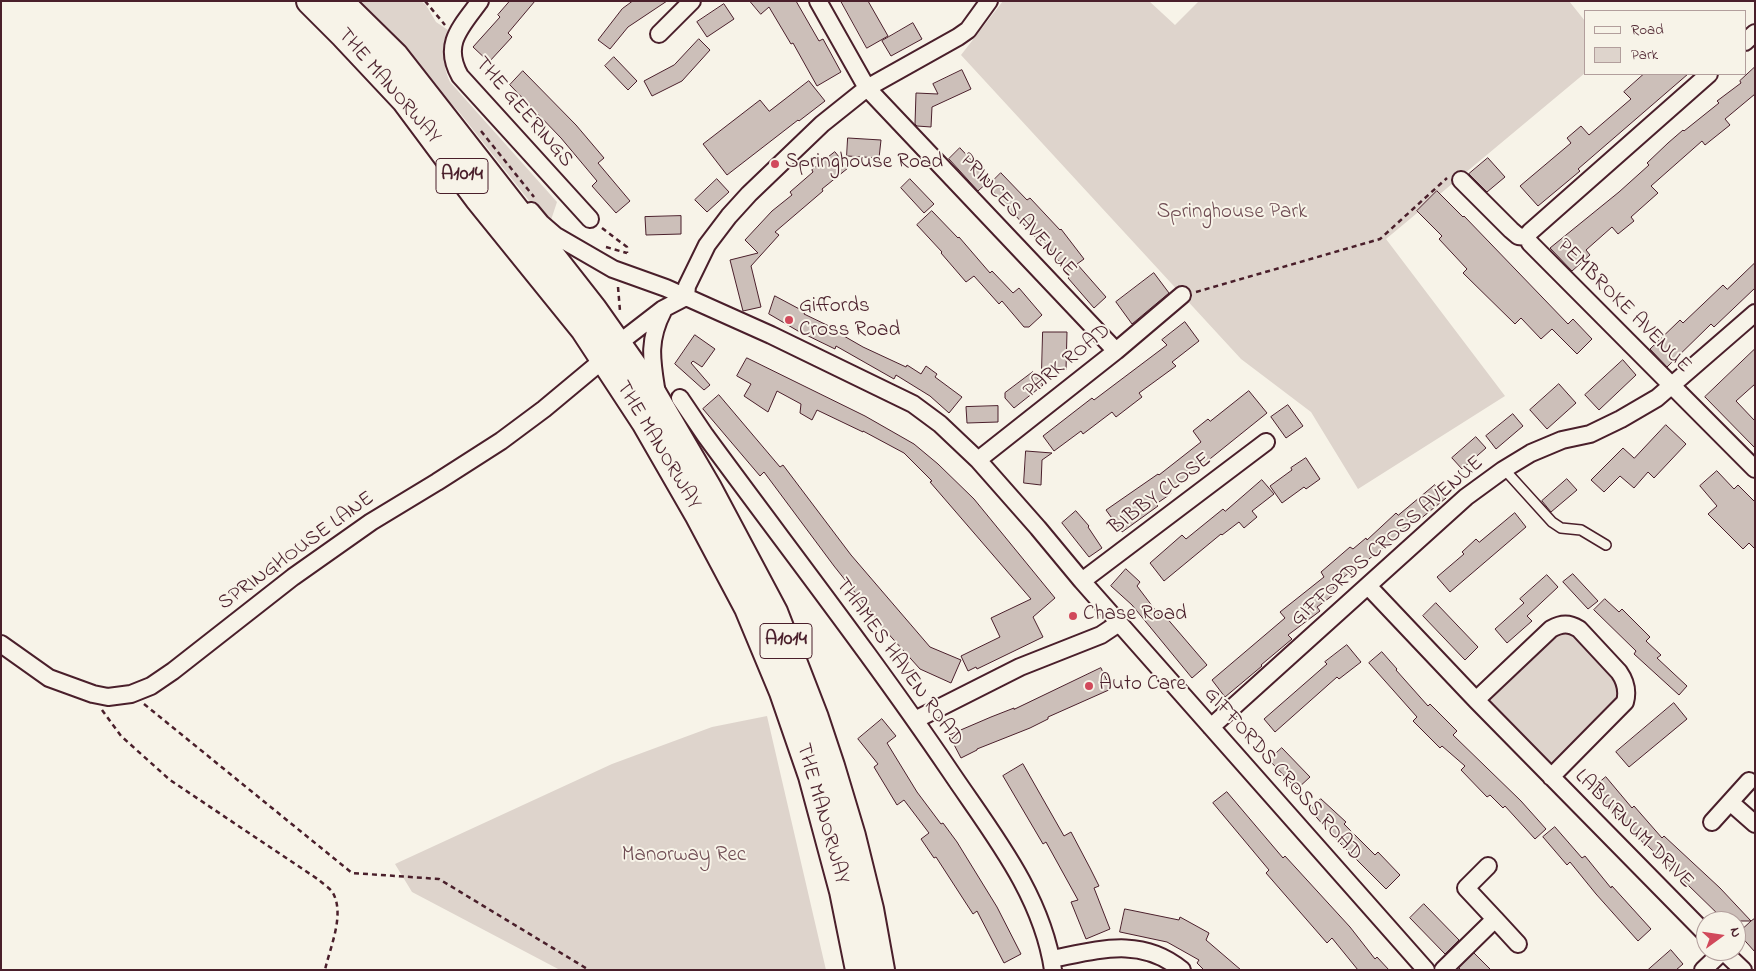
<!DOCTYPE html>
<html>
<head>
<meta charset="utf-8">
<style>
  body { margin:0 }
  #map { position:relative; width:1756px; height:971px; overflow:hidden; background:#f7f3e8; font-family:"Indie Flower",sans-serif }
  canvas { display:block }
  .frame { position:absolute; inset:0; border:2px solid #4a1f2b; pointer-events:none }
  .legend { position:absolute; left:1584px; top:10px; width:162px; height:65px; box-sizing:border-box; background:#f7f3e8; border:1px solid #b29e9c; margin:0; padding:6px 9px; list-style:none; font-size:15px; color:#4a1f2b }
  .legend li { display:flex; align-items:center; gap:10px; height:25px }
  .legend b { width:25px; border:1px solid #b29e9c }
  .north { position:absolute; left:1696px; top:911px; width:50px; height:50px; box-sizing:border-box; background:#f7f3e8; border:1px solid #b29e9c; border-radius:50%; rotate:76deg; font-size:14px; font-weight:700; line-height:20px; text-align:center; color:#4a1f2b }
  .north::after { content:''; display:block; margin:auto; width:18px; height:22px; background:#d1495b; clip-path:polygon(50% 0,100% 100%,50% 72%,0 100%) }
</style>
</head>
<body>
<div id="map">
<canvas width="1756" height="971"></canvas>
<div class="frame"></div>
<ul class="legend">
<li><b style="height:6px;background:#f7f3e8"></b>Road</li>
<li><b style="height:14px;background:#ded4cc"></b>Park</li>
</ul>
<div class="north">N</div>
</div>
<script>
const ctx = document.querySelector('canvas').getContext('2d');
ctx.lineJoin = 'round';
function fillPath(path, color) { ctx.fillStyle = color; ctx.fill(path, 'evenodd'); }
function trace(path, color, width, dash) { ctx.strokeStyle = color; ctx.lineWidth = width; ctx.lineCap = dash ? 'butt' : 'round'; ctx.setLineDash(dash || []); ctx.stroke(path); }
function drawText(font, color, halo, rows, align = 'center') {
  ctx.font = font + ' "Indie Flower",sans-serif'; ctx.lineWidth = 4; ctx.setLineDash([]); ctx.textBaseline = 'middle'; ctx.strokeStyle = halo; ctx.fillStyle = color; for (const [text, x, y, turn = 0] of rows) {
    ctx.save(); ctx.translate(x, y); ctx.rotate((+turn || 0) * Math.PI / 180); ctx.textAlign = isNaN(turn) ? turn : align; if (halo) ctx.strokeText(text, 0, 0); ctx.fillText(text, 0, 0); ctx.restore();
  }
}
fillPath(new Path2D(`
  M353 1H421L426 5 436 22 454 34C445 53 441 62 450 82L557 202 549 226 459 112Z
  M1003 1H1149L1175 25 1199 1H1569L1585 21V73L1386 239 1505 396 1358 489 1311 412 1241 359 961 55Z
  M1565 624 1628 693 1551 777 1476 700Z
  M767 716 826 970H560L412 892 395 864 612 764 712 727Z`), '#ded4cc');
const building = new Path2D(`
  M510 1H535L508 33 512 37 489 62 473 47 500 17 498 15Z
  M633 1H667L628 27 610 49 598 40 622 9Z
  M750 1H796L819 41 823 39 841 72 817 86 793 43 791 44 769 7 761 14Z
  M841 1H868L888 36 867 48Z
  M724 4 734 19 707 37 697 22Z
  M913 23 922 39 891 56 882 41Z
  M699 39 710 50 682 81 652 96 644 81 674 65Z
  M614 57 637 81 628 90 605 66Z
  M1755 67V94L1725 119 1730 125 1705 145 1702 141 1651 186 1658 193 1631 217 1634 221 1618 234 1612 227 1586 250 1590 255 1572 271 1550 248 1619 192 1649 165 1647 163 1668 143 1683 130 1684 131 1719 103 1717 101 1741 83 1740 81Z
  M962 70 971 89 932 107 931 127 917 126 915 124 916 93 938 94 933 84Z
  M523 71 576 125 604 158 598 163 630 201 616 213 592 186 597 181 561 138 510 85Z
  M1644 74H1688L1578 169 1580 171 1538 206 1520 186 1571 143 1567 138 1581 126 1589 135 1631 99 1624 92Z
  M809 81 825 101 799 121 798 120 727 175 703 144 760 100 769 111Z
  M848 138 881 140 879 158 847 156Z
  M960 148 990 180 978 191 949 159Z
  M835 152 848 168 822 189 823 191 775 232 779 235 751 266 761 307 743 311 730 260 758 253 745 240 772 211 792 195 790 192 813 172 812 170Z
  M1488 158 1505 177 1487 192 1469 174Z
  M1001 173 1027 200 1030 198 1060 230 1061 229 1084 259 1077 264 1106 297 1094 308 1068 278 1070 276 1042 239 1040 242 988 186Z
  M717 179 729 192 707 212 695 200Z
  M910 179 934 204 924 213 901 188Z
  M1437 191 1463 217 1464 216 1568 324 1573 319 1592 339 1577 354 1552 329 1541 339 1521 318 1515 324 1463 273 1467 269 1439 239 1442 236 1417 211Z
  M932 211 958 238 959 237 990 273 992 271 1013 293 1019 288 1042 315 1029 327H1024L1002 301 999 304 974 276 966 282 941 253 942 252 917 225Z
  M681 216V234L646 235 645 217Z
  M1755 263V288L1714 327 1711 324 1667 367 1650 349 1680 320 1683 323 1723 285 1727 289Z
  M1154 273 1169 293 1132 324 1116 302Z
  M775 296 805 312 804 314 831 327 830 328 863 347 906 367 907 365 921 374 926 366 937 374 935 377 962 397 949 413 930 396 896 375 894 379 836 346 835 349 798 331 769 314Z
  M1185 322 1199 341 1172 362 1176 366 1139 393 1142 397 1116 417 1112 412 1083 434 1081 431 1054 451 1043 436 1092 398 1094 400 1167 345 1162 340Z
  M1043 332H1067L1066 370 1042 369Z
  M695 335 715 349 702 367 693 361 691 363 710 385 704 390 675 364Z
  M1755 349V384L1736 401 1755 421V448L1705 397Z
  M747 358 865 416 914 444 938 464 974 499 1055 598 1033 617 1043 637 977 669 976 667 968 671 961 656 1000 637 991 618 1031 599 930 482 932 481 904 453 863 431V432L817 410 812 420 800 413 801 404 777 391 768 412 744 396 751 384 737 376Z
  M1623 360 1636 375 1599 410 1585 395Z
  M1033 372 1043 385 1014 408 1005 398V393Z
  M1559 384 1576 403 1547 429 1530 410Z
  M1249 391 1267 413 1170 491 1172 493 1156 504 1158 506 1122 532 1106 510 1158 474 1159 475 1201 442 1193 431 1208 419 1210 421Z
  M719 395 780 467 783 465 851 555 930 647 961 660 951 683 920 669 884 629 834 566 764 472 760 476 703 409Z
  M1288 405 1303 426 1286 438 1271 417Z
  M998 406V422L967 423 966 407Z
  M1513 414 1523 426 1496 449 1486 436Z
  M1666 425 1686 444 1654 478 1648 472 1634 488 1620 476 1604 492 1591 480 1623 448 1634 458Z
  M1476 437 1486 448 1462 469 1452 458Z
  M1026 451 1052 453 1042 460 1041 485 1024 483Z
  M1306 458 1320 479 1306 489 1304 487 1282 503 1270 486 1292 470 1291 468Z
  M1717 471 1734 489 1738 485 1755 502V549L1749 543 1743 549 1708 514 1717 506 1700 486Z
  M1567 479 1577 490 1551 512 1542 501Z
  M1262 480 1274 494 1252 511 1257 517 1244 528 1239 522 1222 535 1221 534 1164 581 1150 563 1182 535 1186 539 1223 509 1225 511Z
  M1435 485 1446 498 1419 520 1417 517 1384 547 1364 563 1362 561 1333 587 1337 592 1317 607 1320 611 1288 635 1292 639 1261 665 1262 666 1225 697 1212 680 1285 618 1280 612 1324 577 1321 572 1350 547 1353 549 1366 538 1367 540 1396 513 1398 515Z
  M1076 511 1089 526 1088 527 1102 548 1089 557 1062 523Z
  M1515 513 1526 527 1450 592 1437 577 1464 554 1462 552 1476 539 1479 542Z
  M1126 569 1140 582 1137 586 1162 619 1165 616 1207 665 1192 678 1132 605 1111 586Z
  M1573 574 1598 601 1588 609 1563 582Z
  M1547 575 1558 587 1527 616 1532 621 1507 643 1495 629 1524 603 1520 599Z
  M1605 599 1619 612 1622 609 1650 637 1646 641 1661 655 1657 658 1687 686 1679 695 1634 654 1636 651 1594 610Z
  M1436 603 1478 647 1465 660 1423 616Z
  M1347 645 1361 662 1339 679 1337 677 1275 732 1264 719 1327 664 1325 662Z
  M1382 652 1397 669 1396 670 1428 706 1430 704 1457 731 1453 735 1521 801 1546 829 1535 839 1505 806 1503 808 1490 795 1487 797 1461 770 1465 766 1442 746 1440 748 1413 721 1417 717 1369 663Z
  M1101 668 1111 689 1048 717V719L1030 728 977 749V750L961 758 949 735 991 717 1014 708V709Z
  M1674 703 1687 719 1629 767 1616 752Z
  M882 719 896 736 887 743 917 792 941 824 943 823 957 842 997 907 1021 954 1004 963 977 911 973 914 936 857 934 858 921 839 929 833 904 800 897 805 874 767 878 764 858 739Z
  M1282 748 1310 777 1297 789 1269 760Z
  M1023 764 1064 836 1071 832 1090 868 1099 886 1094 888 1110 929 1086 939 1071 902 1078 900 1046 842 1043 844 1003 776Z
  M1606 777 1632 808 1634 806 1662 838 1664 836 1720 888 1751 921 1755 918V952L1738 933 1751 921H1725L1647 845 1646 846 1618 814 1616 816 1593 788Z
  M1227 792 1283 858 1285 856 1350 927 1375 959 1377 957 1389 970H1358L1332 938 1327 943 1266 873 1269 870 1213 803Z
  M1321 799 1346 822 1344 824 1375 855 1378 852 1400 875 1386 889 1333 836 1310 810Z
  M1555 827 1582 858 1585 856 1611 888 1612 886 1651 929 1638 941 1596 894 1570 862 1567 865 1543 837Z
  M1424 904 1459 940 1445 954 1410 918Z
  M1125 909 1179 920 1180 917 1209 933 1206 940 1241 970H1204L1197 963 1199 960 1167 942 1120 932Z
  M1671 950 1683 964 1676 970H1648Z
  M1474 953 1491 970H1461L1459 968Z`);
fillPath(building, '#ccbfb9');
trace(building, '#4a1f2b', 1);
const service = new Path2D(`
  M1504 469 1552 522 1561 528 1581 530 1606 545`);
const minor = new Path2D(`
  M480 1C461 27 442 44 460 76L590 219
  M818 1 867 88 1116 351
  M659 34 692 1
  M1745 42 1755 33
  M1461 180 1511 230 1518 236 1527 237
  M531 211 541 223 556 236 613 269 666 288 771 335 913 404 940 424 978 460 1038 528 1082 581 1426 970
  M1527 237 1530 243 1755 469
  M1527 237 1530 232 1709 74
  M686 297 687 286 707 245 729 216 749 194 822 124 867 88 958 37 968 30 989 1
  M657 394C652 362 647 342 663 311
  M680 398 705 435C787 547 872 656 950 771 991 832 1042 894 1053 970
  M978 460 1116 351 1182 295
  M1082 581 1266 442
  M1368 586 1476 700 1706 934
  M1 644 49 678 93 694 108 697 131 694 151 686 173 671 293 577 371 522 437 482 501 441 544 409 604 359 619 343 663 309 686 297
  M1476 700 1551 629C1562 623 1569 623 1579 629L1619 672C1626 682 1628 691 1625 702L1551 777
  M915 720 1020 667 1101 635 1119 623
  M1211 727 1466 497 1503 470 1531 453 1562 440 1590 434 1621 419 1657 398 1755 313
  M1730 802 1755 824
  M1712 822 1749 781
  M1495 919 1518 944
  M1723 951 1743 970
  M1052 959C1098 950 1141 936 1182 970
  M1443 970 1495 919 1466 888 1488 866
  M1703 970 1723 951`);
const primary = new Path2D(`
  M310 1 344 35 405 100 478 198 584 329 645 422 698 514 748 608 783 692 812 776 843 891 859 970
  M339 1 395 56 593 309 653 394 708 488 774 612 815 718 831 766 852 836 870 909 881 970`);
trace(service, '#4a1f2b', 12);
trace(minor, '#4a1f2b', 20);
trace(primary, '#4a1f2b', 30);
trace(new Path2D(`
  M425 1 445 25
  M481 131 534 197
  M602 228 627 247V253
  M606 247 627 253
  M618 287 620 311
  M1196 292 1380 239 1447 178
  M144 704 352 873 439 879 589 970
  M102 710 121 736 170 780 319 880C323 884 330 888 333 893 345 915 330 947 325 970`), '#4a1f2b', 2.5, [5, 4]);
trace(service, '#f7f3e8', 9);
trace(minor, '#f7f3e8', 16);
trace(primary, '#f7f3e8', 26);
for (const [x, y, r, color] of [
  [775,164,5,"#d1495b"],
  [789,320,5,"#d1495b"],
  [1073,616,5,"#d1495b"],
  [1089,686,5,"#d1495b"]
]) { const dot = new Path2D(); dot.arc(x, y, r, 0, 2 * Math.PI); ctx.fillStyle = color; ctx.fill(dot); trace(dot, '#f7f3e8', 2); }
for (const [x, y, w] of [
  [462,176,52],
  [786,641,52]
]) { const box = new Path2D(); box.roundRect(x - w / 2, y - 17.5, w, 35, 4); ctx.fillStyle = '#f7f3e8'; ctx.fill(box); trace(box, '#4a1f2b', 1); }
drawText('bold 20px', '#4a1f2b', null, [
  ["A1014",462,176],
  ["A1014",786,641]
]);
drawText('21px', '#4a1f2b', '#f7f3e8', [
  ["THE MANORWAY",388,87,49],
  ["THE GEERINGS",523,113,49],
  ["PRINCES AVENUE",1017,216,47],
  ["PEMBROKE AVENUE",1623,307,45],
  ["PARK ROAD",1068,362,-39],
  ["THE MANORWAY",657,446,59],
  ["BIBBY CLOSE",1161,495,-37],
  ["GIFFORDS CROSS AVENUE",1388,542,-41],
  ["SPRINGHOUSE LANE",297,552,-36],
  ["THAMES HAVEN ROAD",898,663,54],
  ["GIFFORDS CROSS ROAD",1282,775,48],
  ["THE MANORWAY",821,814,74],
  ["LABURNUM DRIVE",1633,830,45]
]);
drawText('21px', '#4a1f2b', '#f7f3e8', [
  ["Springhouse Road",785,164],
  ["Giffords",799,308],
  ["Cross Road",799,332],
  ["Chase Road",1083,616],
  ["Auto Care",1099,686]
], 'left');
drawText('21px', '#6f4c53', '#f7f3e8', [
  ["Springhouse Park",1232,214],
  ["Manorway Rec",684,857]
]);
</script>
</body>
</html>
